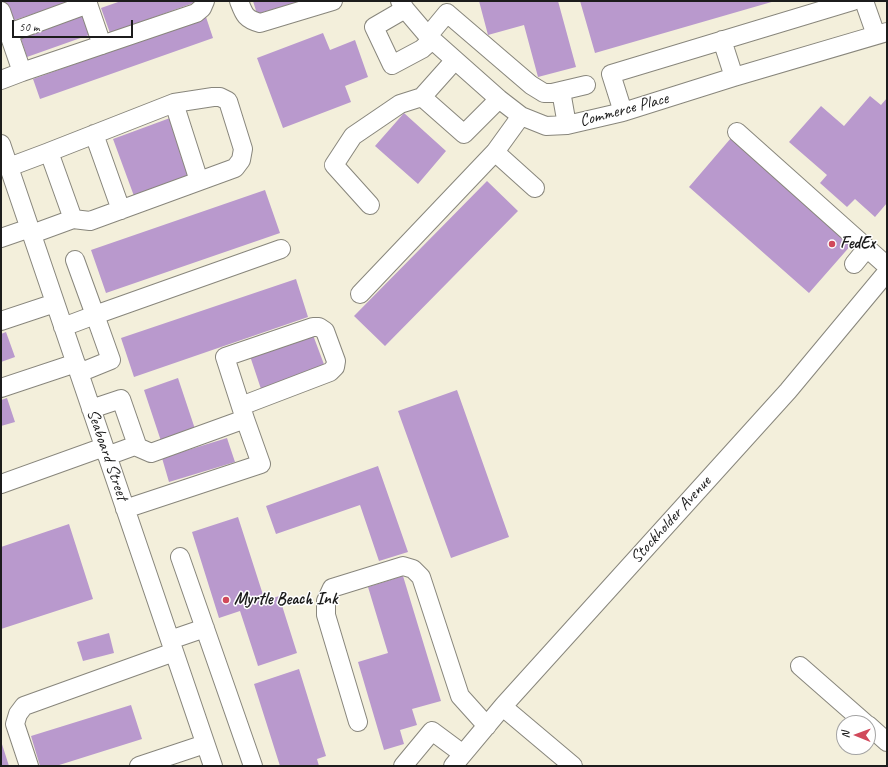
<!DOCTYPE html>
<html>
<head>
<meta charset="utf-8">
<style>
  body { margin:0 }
  #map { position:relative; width:888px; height:767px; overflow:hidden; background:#f3efdb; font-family:Caveat,sans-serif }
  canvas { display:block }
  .frame { position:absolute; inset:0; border:2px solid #1c1c1c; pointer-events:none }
  .north { position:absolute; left:836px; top:715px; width:40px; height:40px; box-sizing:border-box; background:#fff; border:1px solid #a4a4a4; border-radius:50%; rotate:271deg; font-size:11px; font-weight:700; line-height:16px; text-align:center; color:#1c1c1c }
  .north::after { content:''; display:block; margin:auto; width:14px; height:18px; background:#d1495b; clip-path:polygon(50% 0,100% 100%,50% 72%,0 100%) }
  .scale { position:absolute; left:12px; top:20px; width:121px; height:18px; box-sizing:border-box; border:2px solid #1c1c1c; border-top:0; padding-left:5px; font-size:12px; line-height:14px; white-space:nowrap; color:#1c1c1c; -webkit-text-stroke:3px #fff; paint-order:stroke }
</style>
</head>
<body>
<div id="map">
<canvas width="888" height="767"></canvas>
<div class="frame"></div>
<div class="north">N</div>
<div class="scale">50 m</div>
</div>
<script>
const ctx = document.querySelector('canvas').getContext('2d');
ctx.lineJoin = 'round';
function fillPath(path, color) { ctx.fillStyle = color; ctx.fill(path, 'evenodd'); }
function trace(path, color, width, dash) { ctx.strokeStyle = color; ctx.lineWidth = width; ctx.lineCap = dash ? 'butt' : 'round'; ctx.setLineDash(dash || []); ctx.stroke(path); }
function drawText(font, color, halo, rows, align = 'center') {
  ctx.font = font + ' Caveat,sans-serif'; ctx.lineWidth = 3; ctx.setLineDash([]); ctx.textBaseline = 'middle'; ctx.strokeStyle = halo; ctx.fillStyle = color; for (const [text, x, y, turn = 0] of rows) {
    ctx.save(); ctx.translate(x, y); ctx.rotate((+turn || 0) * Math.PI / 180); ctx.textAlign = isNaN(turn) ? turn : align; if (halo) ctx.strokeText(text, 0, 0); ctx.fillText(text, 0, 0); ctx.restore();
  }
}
fillPath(new Path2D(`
  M5 1H71L12 21Z
  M121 1H199L110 33 101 8Z
  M253 1H301L257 14Z
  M479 1H558L576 67 538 77 524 25 488 35Z
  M580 1H775L595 53Z
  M82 15 89 35 27 57 20 36Z
  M206 17 213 38 40 99 33 79Z
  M323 33 330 50 355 40 368 77 345 86 351 102 283 128 257 58Z
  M870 96 881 105 887 98V203L875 217 855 199 847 207 820 183 827 175 789 142 821 106 844 126Z
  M404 113 446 151 418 184 375 146Z
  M170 118 190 175 134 196 113 139Z
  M731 138 852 244 809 293 689 187Z
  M487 181 518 211 385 346 354 316Z
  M265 190 280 233 106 293 91 250Z
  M296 279 308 317 134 377 121 338Z
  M6 332 15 357 1 362V334Z
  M313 335 325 367 261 389 250 356Z
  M178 378 196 432 162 444 144 390Z
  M457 390 509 537 451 558 398 411Z
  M7 398 15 422 1 426V400Z
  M227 438 235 462 169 482 162 458Z
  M378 466 408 552 379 561 360 505 276 534 266 506Z
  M238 517 265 601 279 596 297 653 258 666 240 611 219 618 192 532Z
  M69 524 93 599 1 629V547Z
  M403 576 441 701 412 709 417 725 400 730 404 744 384 750 358 662 388 653 368 587Z
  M109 633 114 653 83 661 77 642Z
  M299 669 326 756 317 759 319 766H280L254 684Z
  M131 705 142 739 56 766H40L31 736Z
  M1 741 9 766H1Z`), '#b999cd');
const minor = new Path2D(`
  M239 1C244 14 245 19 260 23L333 1
  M400 1 405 9 428 36 499 99 521 116 546 126 567 125 623 112 734 77 887 32
  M864 1 876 35
  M405 9 374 27 392 65 422 49 432 40
  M1 11 22 72 1 80
  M9 33 88 4 102 45
  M428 36 447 13 531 85 544 93H552L586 85
  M722 40 734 77
  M455 60 422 97 464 134 499 99
  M22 72 196 13 202 8 205 1
  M561 91 567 125
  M174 103 199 181
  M623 112 611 74 853 1
  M737 132 887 266
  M94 134 121 210
  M1 144 213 766
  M495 152 535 188
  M9 167 49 152
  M370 205 334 165 353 136 400 104 422 97
  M32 234 73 219 49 152 174 103 213 97H220L228 101 243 149 241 160 235 168 90 221 73 219
  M1 238 30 228
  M854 264 867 248
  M360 294 495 152 521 116
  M1 321 55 303
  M63 327 95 315 75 260
  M79 373 111 360 95 315 281 249
  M1 388 76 363
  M91 409 121 399 137 445 107 456
  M135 446 151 453 245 419 225 357 313 327H319L325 331 336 361 335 367 330 372 241 406
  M1 484 104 447
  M125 509 261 464 245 419
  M180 557 253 766
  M170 640 205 628
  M800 666 865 723
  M503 707 573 766
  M358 722 326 615V601L332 588 403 566 413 569 421 577 460 696 487 726
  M868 725 887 742
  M29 766 15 724 18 714 24 706 174 652
  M139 766 205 744
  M403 766 432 731 463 754
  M453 766 504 705 788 391 887 272`);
trace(minor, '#88867c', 20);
trace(minor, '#fff', 18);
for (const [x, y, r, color] of [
  [832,244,4,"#d1495b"],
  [226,600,4,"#d1495b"]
]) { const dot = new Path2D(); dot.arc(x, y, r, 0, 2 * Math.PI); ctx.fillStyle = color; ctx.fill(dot); trace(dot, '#fff', 1.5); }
drawText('17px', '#1c1c1c', '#fff', [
  ["Commerce Place",624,110,-15],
  ["Seaboard Street",107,455,71],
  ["Stockholder Avenue",671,520,-48]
]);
drawText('bold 17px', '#1c1c1c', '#fff', [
  ["FedEx",840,244],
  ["Myrtle Beach Ink",234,600]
], 'left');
</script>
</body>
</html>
